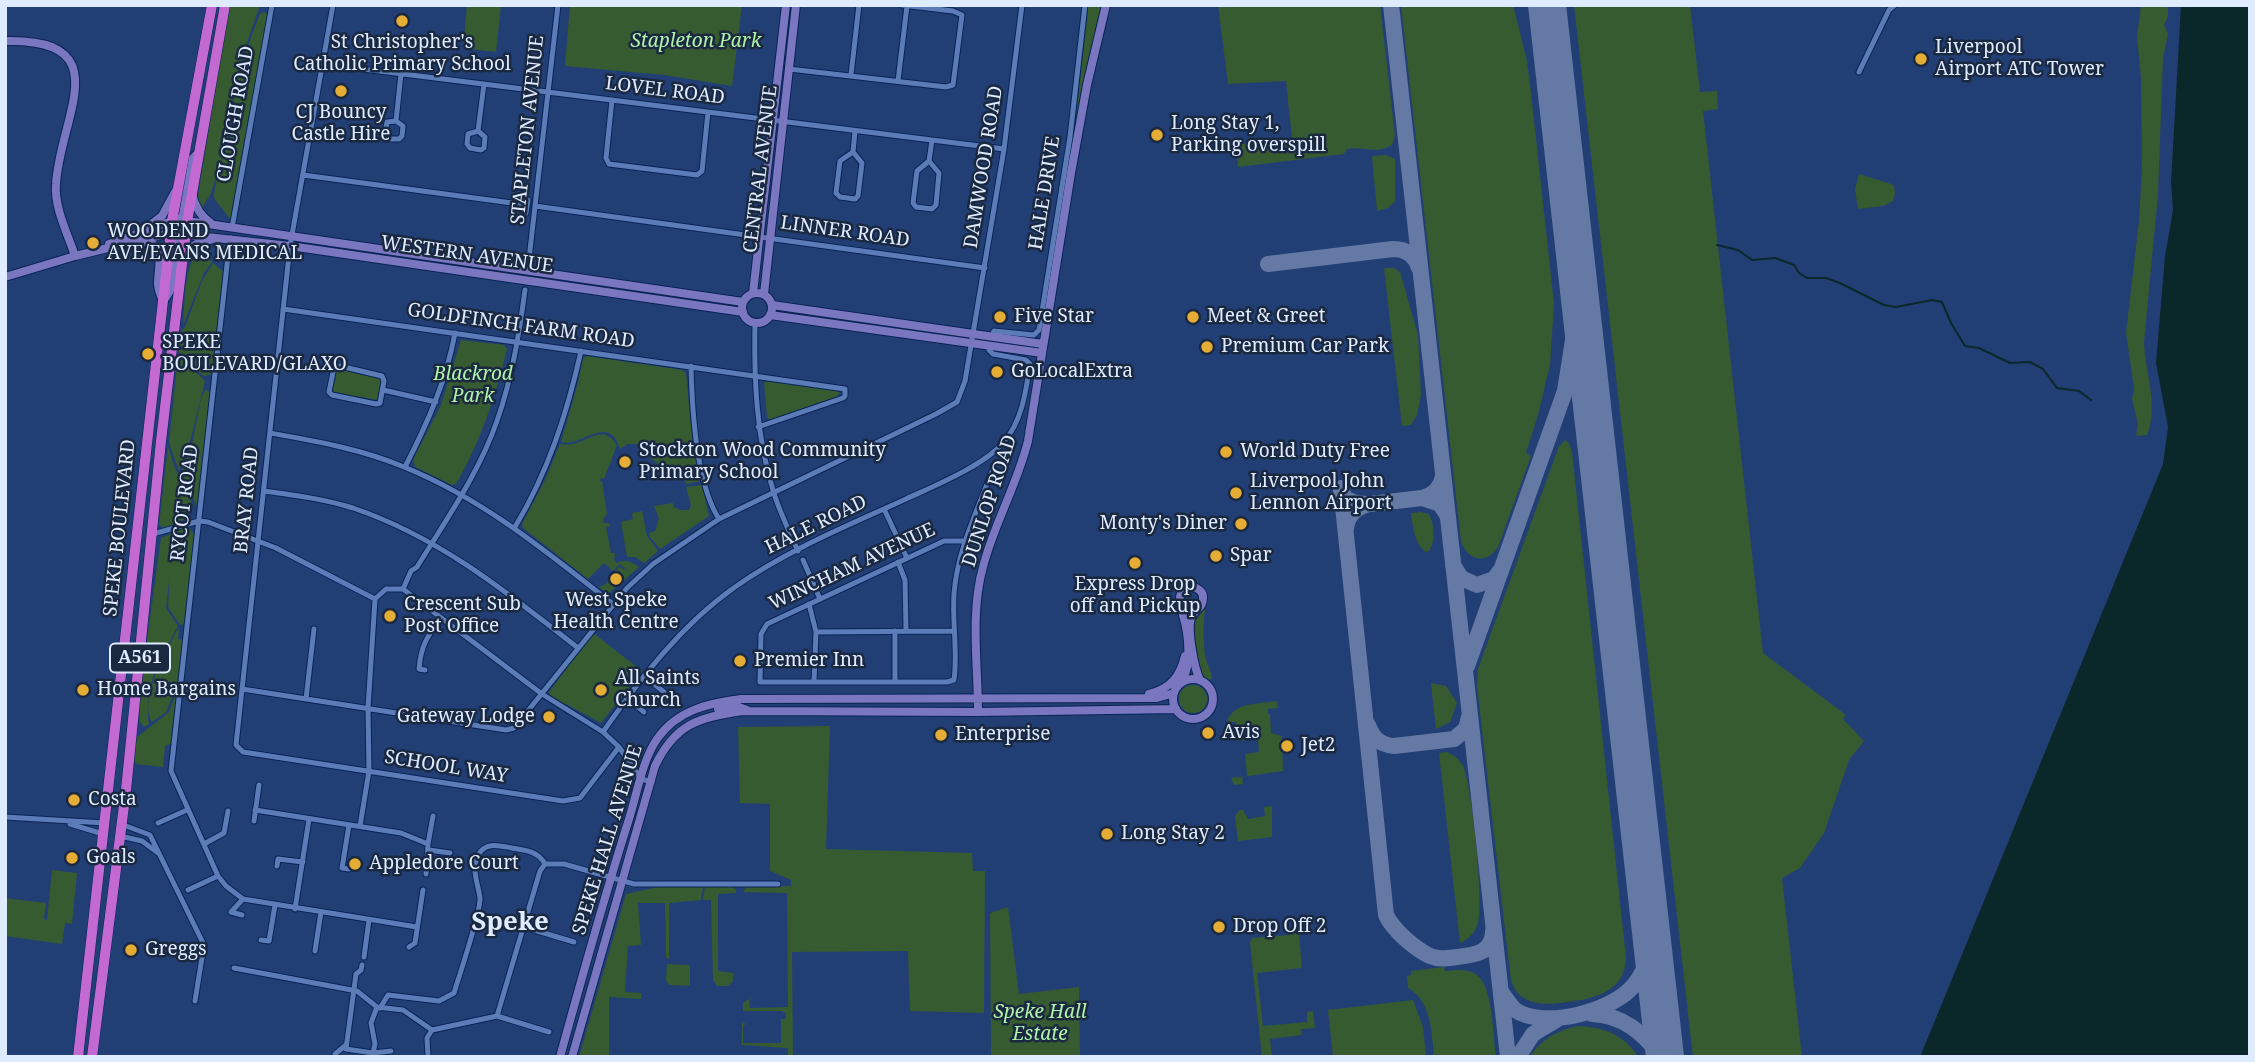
<!DOCTYPE html>
<html>
<head>
<meta charset="utf-8">
<style>
  body { margin:0 }
  #map { position:relative; width:2255px; height:1062px; overflow:hidden; background:#223f75; font-family:"Noto Serif",serif }
  canvas { display:block }
  .frame { position:absolute; inset:0; border:7px solid #dfebff; pointer-events:none }
</style>
</head>
<body>
<div id="map">
<canvas width="2255" height="1062"></canvas>
<div class="frame"></div>
</div>
<script>
const ctx = document.querySelector('canvas').getContext('2d');
ctx.lineJoin = 'round';
function fillPath(path, color) { ctx.fillStyle = color; ctx.fill(path, 'evenodd'); }
function trace(path, color, width, dash) { ctx.strokeStyle = color; ctx.lineWidth = width; ctx.lineCap = dash ? 'butt' : 'round'; ctx.setLineDash(dash || []); ctx.stroke(path); }
function drawText(font, color, halo, rows, align = 'center') {
  ctx.font = font + ' "Noto Serif",serif'; ctx.lineWidth = 5; ctx.setLineDash([]); ctx.textBaseline = 'middle'; ctx.strokeStyle = halo; ctx.fillStyle = color; for (const [text, x, y, turn = 0] of rows) {
    ctx.save(); ctx.translate(x, y); ctx.rotate((+turn || 0) * Math.PI / 180); ctx.textAlign = isNaN(turn) ? turn : align; if (halo) ctx.strokeText(text, 0, 0); ctx.fillText(text, 0, 0); ctx.restore();
  }
}
fillPath(new Path2D(`
  M229 5H260L234 80 229 135 211 193 202 208 200 206 198 196Z
  M467 5H501L496 52 463 48Z
  M570 5H742L732 86 664 75 565 66Z
  M1088 5H1103L1062 210 1076 118Z
  M1218 5H1380L1395 136 1392 145C1377 155 1364 146 1347 149L1344 154 1238 167 1235 145 1292 138 1286 81 1228 84Z
  M1401 5H1513L1527 61 1531 93 1554 304 1550 365 1538 415 1526 453 1531 456 1498 547C1487 565 1467 561 1461 541Z
  M1574 5H1690L1700 92 1717 91 1718 109 1703 111 1763 653 1846 715 1843 719 1864 741 1849 760 1824 833 1800 868 1782 878 1802 1057H1693Z
  M2141 5H2168V16L2164 25 2168 34 2163 58 2158 195 2144 342C2145 372 2159 406 2147 435L2136 436 2138 424 2132 399 2134 388 2126 333 2139 221 2142 167 2141 78 2137 37Z
  M264 12 269 15 232 218H229L214 198V193L219 168 231 136 236 77 260 14Z
  M1386 155 1395 159V201L1388 208 1377 211 1372 156Z
  M1859 174 1894 185 1895 193 1893 201 1883 206 1858 209 1855 189Z
  M199 250 212 262 204 273 183 325C185 304 184 264 199 250Z
  M213 263 224 272 214 374 203 376 178 351 182 330 185 327 202 281Z
  M1384 268H1394L1400 272 1418 335 1421 395 1417 415 1411 425 1402 426Z
  M461 340 504 345 507 349C495 397 481 441 456 484L452 485 415 467 413 460 441 405Z
  M178 355 205 381 191 438 179 471 169 443Z
  M588 356 683 370 686 374 693 445 701 481 686 484 682 468C663 468 650 464 643 444H628L620 449C608 412 582 448 561 442L578 383 583 358Z
  M338 369 381 379 378 400 334 393 332 391 335 372Z
  M767 381 836 390 840 393 835 398 769 420 767 417 764 383Z
  M205 390 211 392 198 508 182 479 181 473 192 444 201 399Z
  M604 434 611 438 617 445 604 479 601 478 600 481H602L607 514 603 519 604 523H608L611 526 606 527 611 553H615L614 560 617 563C623 558 633 562 639 567L608 594 599 587 606 584 619 567 628 571 620 564 613 571 604 563 588 579 523 528 522 524 545 480 560 444C577 448 587 435 604 434Z
  M1565 440 1569 443 1572 452 1626 958C1625 991 1595 999 1567 1002 1552 1004 1537 1006 1524 998 1517 994 1514 988 1511 981L1477 686 1478 669 1559 446Z
  M168 447 174 466 193 505 187 518 165 528 159 525Z
  M702 485 709 516 660 549 650 537 649 533 655 531 659 519 654 506 673 503 674 507 680 510H689L691 505 686 487Z
  M642 511 647 536 658 551 644 563 635 557H627L621 522 633 519 632 513Z
  M1420 512 1429 514C1434 524 1436 541 1429 551L1425 552C1414 541 1413 528 1411 513Z
  M189 526 192 533 196 532 185 624 180 625 168 607 170 573 166 608 178 626C160 659 143 686 149 724L144 727 140 722V692L161 538Z
  M1205 608C1203 625 1203 639 1205 656 1207 664 1211 670 1212 678L1209 680 1202 677 1199 671 1194 630 1195 621Z
  M177 630H179L178 639 184 640 179 679 166 712 152 722C138 699 166 653 177 630Z
  M593 633 642 671 601 723 566 704 564 705 550 696 549 692Z
  M1431 683 1446 686 1457 703 1450 722 1436 729Z
  M1179 699a14 14 0 1 1 28 0a14 14 0 1 1-28 0Z
  M178 688 173 743 165 746 163 767 136 764 133 759 136 738 169 712Z
  M1277 701 1278 708 1268 709V714H1270L1271 733 1282 736 1283 771 1242 777 1243 784 1234 785 1231 778 1247 776 1245 754 1259 752 1258 739 1238 741 1236 722H1227C1232 702 1260 704 1277 701Z
  M830 726 826 849 972 853 973 871H985L984 1013 910 1011 908 951 792 952 793 1057H788V1048L742 1045V1024L743 1023 747 1024 743 1025V1043H781V1019H786V1013L781 1011H743V1003L754 996 749 998 750 1008 788 1007 787 893 743 892 746 887 791 886V880L770 871V804L740 803 738 727Z
  M1447 752C1454 755 1459 759 1463 766 1472 786 1484 902 1478 923 1475 933 1469 939 1460 943L1439 753Z
  M1272 806V837L1238 841 1235 817 1239 810H1243L1248 819 1265 816 1264 807Z
  M52 870 77 873 72 924 65 923 62 944 5 936V898L46 903 44 919 47 920Z
  M703 886 701 900 669 903V958H666L665 903H638L641 945 628 946 625 992 641 993V999L609 997V1057H579L626 894 658 887Z
  M705 886 733 887 736 890V893L718 894V971L734 973 733 981 728 986H717L713 980 711 900H703Z
  M1008 907 1019 994 1079 987 1080 1057H991L990 913Z
  M1292 924H1298L1302 968 1257 973 1263 1026 1307 1022V1012L1313 1011 1315 1028 1301 1029 1302 1035 1270 1039 1272 1057H1262L1250 943 1252 938 1289 935 1292 931Z
  M667 964 690 965V986L669 985 666 980Z
  M1444 967 1445 971C1456 970 1469 968 1478 976 1493 988 1493 1037 1496 1057H1434C1432 1034 1431 1000 1408 988L1407 976 1411 975V971Z
  M1413 1000 1423 1027 1426 1057H1333L1328 1010Z
  M1581 1026C1605 1028 1625 1035 1638 1057H1530C1541 1039 1561 1028 1581 1026Z`), '#365b31');
fillPath(new Path2D(`
  M2181 5H2250V1057H1920L2163 464 2168 427 2156 363 2165 256 2173 210 2171 182Z`), '#0a282a');
trace(new Path2D(`
  M1717 245 1738 250 1752 260 1775 258 1794 265 1799 273 1807 278H1826L1840 283 1884 305 1896 307 1932 300 1942 302 1951 323 1965 346 1979 348 2010 363 2030 362 2043 369 2057 388 2079 391 2091 400`), '#0a282a', 2);
trace(new Path2D(`
  M1391 5 1508 1057
  M1536 5 1550 47 1558 105
  M1268 264 1393 249C1406 249 1415 255 1419 268
  M1443 476C1441 488 1434 495 1422 498L1440 504 1447 515
  M1341 488 1386 915C1393 930 1415 949 1430 956 1439 960 1448 958 1457 957 1475 955 1492 953 1493 932
  M1341 491C1345 503 1359 504 1370 504 1356 507 1347 515 1346 529
  M1370 504 1422 498
  M1453 565 1461 578 1477 585 1494 579 1500 571
  M1467 666 1565 391 1577 315 1573 240
  M1368 725C1373 738 1380 745 1394 746L1454 739 1466 729 1469 717
  M1502 993C1506 999 1510 1005 1515 1010 1544 1030 1614 1011 1634 985 1649 967 1651 946 1651 924
  M1592 1014C1623 1015 1643 1033 1662 1057
  M1518 1057 1533 1034 1558 1019`), '#647aa5', 16);
trace(new Path2D(`
  M1547 5 1665 1057`), '#647aa5', 38);
const street = new Path2D(`
  M333 5 290 246 236 745 243 752 563 801 580 798 619 747
  M323 64 1004 149
  M789 69 946 87 953 85 962 15 953 11 902 5
  M1859 72 1889 10 1895 5
  M851 75 859 5
  M898 81 907 6
  M612 100 606 158 609 164 697 175 702 171 708 112
  M396 121 387 122 385 134 389 139H399L402 136 403 126 396 121 401 74
  M478 131 485 137 484 148 481 150 470 148 467 144 468 134 478 131 484 84
  M853 152 840 161 836 193 840 197 855 199 858 196 862 163 853 152 855 131
  M929 161 917 171 913 203 916 207 932 209 936 205 939 173 929 161 932 140
  M303 175 527 205
  M535 206 985 268
  M526 213 528 200
  M232 228 272 5
  M230 238 171 771 218 876 226 886 243 899 417 927
  M529 259 558 5
  M283 309 845 389V396L843 398 758 427
  M755 323C754 380 756 435 773 490 779 511 789 531 798 551
  M991 337 994 331 1034 335 1039 330 1070 137 1085 5
  M340 366 382 376 384 381 380 403 376 404 332 395 329 392 334 367Z
  M691 366C692 409 696 483 719 519
  M383 390 436 402
  M270 433C315 441 361 449 404 467 483 499 547 552 613 604
  M405 467C427 424 446 382 455 333
  M264 491C294 495 324 499 353 508 439 537 508 593 578 648
  M884 509 907 558
  M515 527C548 472 567 414 581 351
  M153 534 199 521 208 522 276 548 375 599 386 589H403L542 694 603 732 619 747 641 779 652 782
  M967 541H944L767 624 761 634 760 682H947L954 680C958 652 952 623 954 594 957 550 979 507 994 466
  M803 560 820 599
  M898 562 905 580 906 630
  M403 589 411 571 417 567C446 520 479 473 497 421 512 378 519 335 525 290
  M809 604 816 632 814 682
  M816 632 954 631
  M425 670 419 669C421 645 427 637 441 618
  M644 676 664 692
  M895 681V631
  M242 689 506 730 514 728 627 588 653 564 719 519 936 414 957 402 965 381 1004 149 1022 5
  M627 698 644 712
  M306 699 314 629
  M603 732C640 679 681 625 735 587 787 550 849 525 906 499 934 486 983 466 1003 443 1022 422 1026 391 1030 364L1026 360 993 354 989 350 990 345
  M255 810 401 833 428 844
  M5 817 105 823
  M254 821 259 785
  M158 823 187 810
  M70 824 103 834
  M121 824 150 835 204 945 195 1001
  M349 825 342 868 349 869
  M360 826 369 771 368 708 375 599
  M120 836 142 841 158 853
  M204 844 224 833 228 811
  M429 850 450 853
  M277 866 278 859 303 862
  M426 874 428 844 433 816
  M188 890 218 876
  M295 909 309 819
  M242 915 231 912 243 899
  M524 927 574 942
  M261 940 269 941 275 905
  M409 947 415 943 423 890
  M315 951 321 912
  M364 957 369 920
  M362 965 361 970 356 974 346 1049 373 1053 375 1044 371 1023 377 1007
  M234 968 357 991 377 1007 403 1010 432 1030
  M380 1008 388 995 439 1001 454 993C459 976 481 912 480 898 478 882 469 866 481 851 489 842 501 846 512 848 525 850 538 851 545 864
  M497 1016 549 1032
  M373 1053 391 1051
  M335 1054 346 1045
  M428 1057 427 1038 432 1030 497 1016 540 871 545 864H564L634 884H778`);
const secondary = new Path2D(`
  M5 41C120 38 60 116 56 184 54 208 68 234 75 256
  M192 194C195 207 200 216 211 223
  M176 225 183 215 193 158 199 152
  M149 226 162 216 175 192
  M142 242C167 242 158 267 158 284 158 290 161 296 163 301 182 281 168 254 182 231
  M109 244 172 221 194 222 743 302
  M185 257C191 244 199 242 213 239
  M5 277 75 256 170 233 290 246 743 312
  M742 308a15 15 0 1 1 30 0a15 15 0 1 1-30 0Z
  M753 293 786 5
  M764 294 796 5
  M772 305 1043 344
  M770 315 1042 353
  M1173 699a20 20 0 1 1 40 0a20 20 0 1 1-40 0Z
  M1181 683C1192 665 1189 635 1183 615 1181 606 1178 602 1181 593L1194 587C1199 589 1204 592 1203 599 1203 608 1194 610 1191 618 1187 630 1194 668 1200 680
  M1149 694C1170 689 1180 677 1185 656
  M718 709 736 706 747 710
  M978 712C978 664 970 613 983 567 994 524 1017 485 1028 441L1071 173 1087 85 1106 5
  M560 1057C582 977 604 898 629 819 637 794 642 761 657 739 677 710 709 703 741 699L1157 698 1174 693
  M572 1057 655 766C675 724 699 717 743 711L978 712 1176 709`);
const highway = new Path2D(`
  M78 1057 172 221 212 5
  M92 1057 126 790 161 441 187 222 225 5`);
trace(street, '#092457', 7);
trace(secondary, '#092457', 10);
trace(highway, '#092457', 11);
trace(street, '#5b7cb7', 5);
trace(secondary, '#7a76bf', 8);
trace(highway, '#c369d2', 10);
for (const [x, y, r, color] of [
  [402,21,7,"#e5ad36"],
  [1921,59,7,"#e5ad36"],
  [341,91,7,"#e5ad36"],
  [1157,135,7,"#e5ad36"],
  [93,243,7,"#e5ad36"],
  [1000,317,7,"#e5ad36"],
  [1193,317,7,"#e5ad36"],
  [1207,347,7,"#e5ad36"],
  [148,354,7,"#e5ad36"],
  [997,372,7,"#e5ad36"],
  [1226,452,7,"#e5ad36"],
  [625,462,7,"#e5ad36"],
  [1236,493,7,"#e5ad36"],
  [1241,524,7,"#e5ad36"],
  [1216,556,7,"#e5ad36"],
  [1135,563,7,"#e5ad36"],
  [616,579,7,"#e5ad36"],
  [390,616,7,"#e5ad36"],
  [740,661,7,"#e5ad36"],
  [83,690,7,"#e5ad36"],
  [601,690,7,"#e5ad36"],
  [549,717,7,"#e5ad36"],
  [1208,733,7,"#e5ad36"],
  [941,735,7,"#e5ad36"],
  [1287,746,7,"#e5ad36"],
  [74,800,7,"#e5ad36"],
  [1107,834,7,"#e5ad36"],
  [72,858,7,"#e5ad36"],
  [355,864,7,"#e5ad36"],
  [1219,927,7,"#e5ad36"],
  [131,950,7,"#e5ad36"]
]) { const dot = new Path2D(); dot.arc(x, y, r, 0, 2 * Math.PI); ctx.fillStyle = color; ctx.fill(dot); trace(dot, '#1a2840', 2.5); }
for (const [x, y, w] of [
  [140,658,60]
]) { const box = new Path2D(); box.roundRect(x - w / 2, y - 14.5, w, 29, 5); ctx.fillStyle = '#1a2840'; ctx.fill(box); trace(box, '#dfebff', 2); }
drawText('bold 18px', '#dfebff', null, [
  ["A561",140,658]
]);
drawText('italic 19px', '#b1f3a9', '#1a2840', [
  ["Stapleton Park",696,42],
  ["Blackrod",473,375],
  ["Park",473,397],
  ["Speke Hall",1040,1013],
  ["Estate",1040,1035]
]);
drawText('19px', '#dfebff', '#1a2840', [
  ["St Christopher's",402,43,"center"],
  ["Catholic Primary School",402,65,"center"],
  ["Liverpool",1935,48],
  ["Airport ATC Tower",1935,70],
  ["CJ Bouncy",341,113,"center"],
  ["Castle Hire",341,135,"center"],
  ["Long Stay 1,",1171,124],
  ["Parking overspill",1171,146],
  ["WOODEND",107,232],
  ["AVE/EVANS MEDICAL",107,254],
  ["Five Star",1014,317],
  ["Meet & Greet",1207,317],
  ["SPEKE",162,343],
  ["BOULEVARD/GLAXO",162,365],
  ["Premium Car Park",1221,347],
  ["GoLocalExtra",1011,372],
  ["Stockton Wood Community",639,451],
  ["Primary School",639,473],
  ["World Duty Free",1240,452],
  ["Liverpool John",1250,482],
  ["Lennon Airport",1250,504],
  ["Monty's Diner",1227,524,"right"],
  ["Spar",1230,556],
  ["Express Drop",1135,585,"center"],
  ["off and Pickup",1135,607,"center"],
  ["West Speke",616,601,"center"],
  ["Health Centre",616,623,"center"],
  ["Crescent Sub",404,605],
  ["Post Office",404,627],
  ["Premier Inn",754,661],
  ["All Saints",615,679],
  ["Church",615,701],
  ["Home Bargains",97,690],
  ["Gateway Lodge",535,717,"right"],
  ["Avis",1222,733],
  ["Enterprise",955,735],
  ["Jet2",1301,746],
  ["Costa",88,800],
  ["Long Stay 2",1121,834],
  ["Goals",86,858],
  ["Appledore Court",369,864],
  ["Drop Off 2",1233,927],
  ["Greggs",145,950]
], 'left');
drawText('19px', '#dfebff', '#1a2840', [
  ["LOVEL ROAD",665,91,7],
  ["CLOUGH ROAD",236,114,-80],
  ["STAPLETON AVENUE",528,130,-84],
  ["DAMWOOD ROAD",984,167,-81],
  ["CENTRAL AVENUE",761,169,-83],
  ["HALE DRIVE",1045,193,-81],
  ["LINNER ROAD",845,232,8],
  ["WESTERN AVENUE",467,255,8],
  ["GOLDFINCH FARM ROAD",521,326,8],
  ["BRAY ROAD",247,500,-84],
  ["DUNLOP ROAD",990,501,-72],
  ["RYCOT ROAD",185,503,-83],
  ["HALE ROAD",816,525,-26],
  ["SPEKE BOULEVARD",120,528,-84],
  ["WINCHAM AVENUE",852,567,-25],
  ["SCHOOL WAY",446,767,9],
  ["SPEKE HALL AVENUE",608,840,-73]
]);
drawText('bold 26px', '#dfebff', '#1a2840', [
  ["Speke",510,923]
]);
</script>
</body>
</html>
